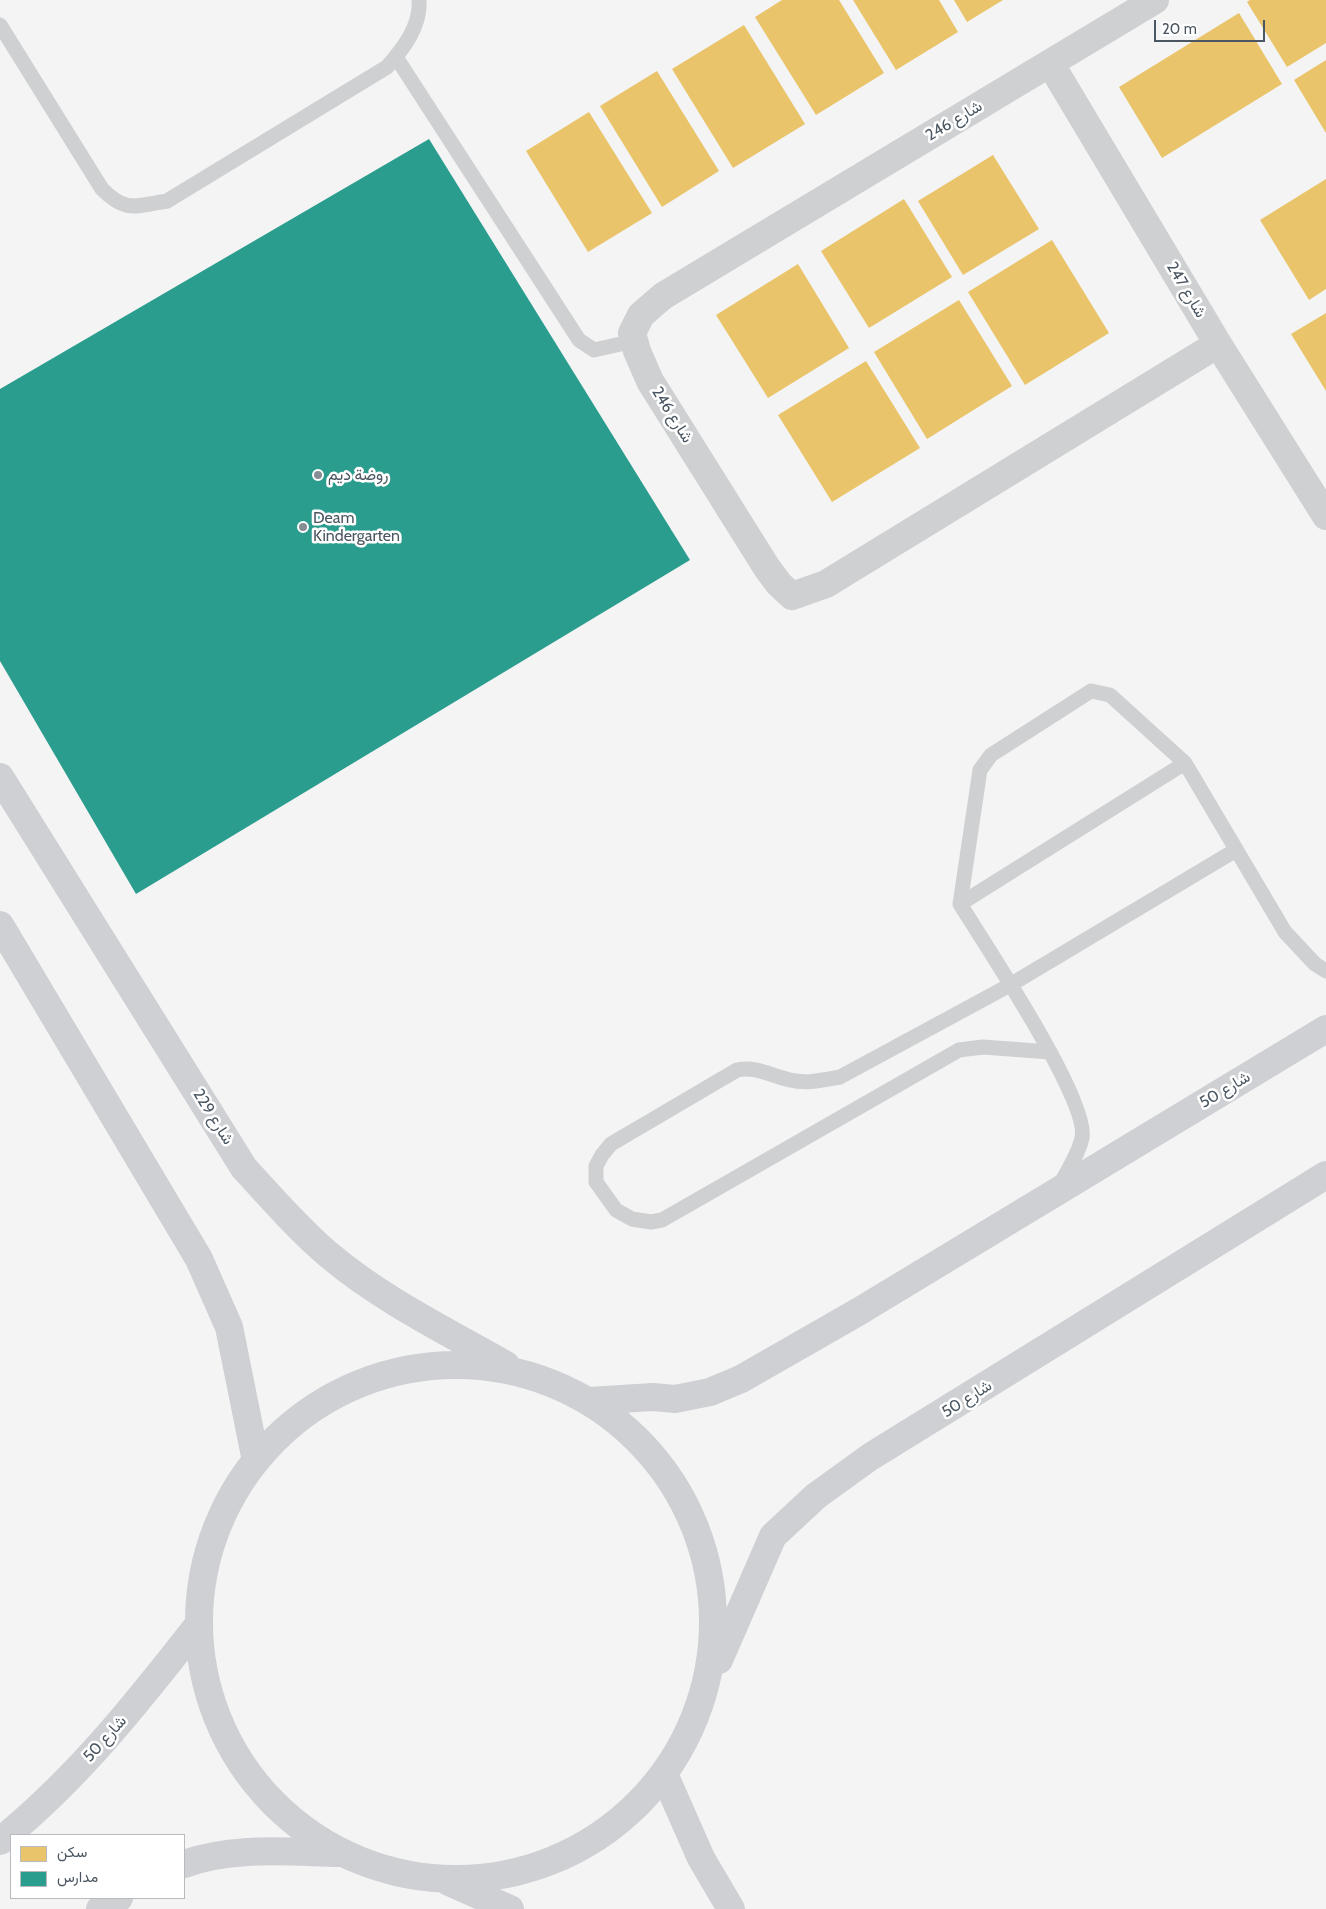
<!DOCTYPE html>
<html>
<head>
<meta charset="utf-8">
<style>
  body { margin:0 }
  #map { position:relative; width:1326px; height:1909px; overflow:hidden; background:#f4f4f4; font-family:Cabin,Vazirmatn,sans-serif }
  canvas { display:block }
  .legend { position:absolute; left:10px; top:1834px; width:175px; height:65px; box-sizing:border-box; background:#fff; border:1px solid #b7bbc0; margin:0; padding:6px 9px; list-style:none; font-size:15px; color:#4a5661 }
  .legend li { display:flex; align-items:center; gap:10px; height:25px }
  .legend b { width:25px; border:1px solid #b7bbc0 }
  .scale { position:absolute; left:1154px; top:20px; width:111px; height:22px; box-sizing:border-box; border:2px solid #4a5661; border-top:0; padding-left:6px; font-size:15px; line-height:18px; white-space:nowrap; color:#4a5661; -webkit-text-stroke:4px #fff; paint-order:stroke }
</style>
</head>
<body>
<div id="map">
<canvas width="1326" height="1909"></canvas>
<ul class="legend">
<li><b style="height:14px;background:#e9c46a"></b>سكن</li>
<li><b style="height:14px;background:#2a9d8f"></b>مدارس</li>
</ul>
<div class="scale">20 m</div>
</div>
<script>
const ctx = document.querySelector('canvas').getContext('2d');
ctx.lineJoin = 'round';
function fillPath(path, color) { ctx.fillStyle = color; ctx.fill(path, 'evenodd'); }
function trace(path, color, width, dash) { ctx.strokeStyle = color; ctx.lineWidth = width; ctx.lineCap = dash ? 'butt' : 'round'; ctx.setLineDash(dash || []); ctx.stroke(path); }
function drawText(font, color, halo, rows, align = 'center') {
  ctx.font = font + ' Cabin,Vazirmatn,sans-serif'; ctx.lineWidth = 5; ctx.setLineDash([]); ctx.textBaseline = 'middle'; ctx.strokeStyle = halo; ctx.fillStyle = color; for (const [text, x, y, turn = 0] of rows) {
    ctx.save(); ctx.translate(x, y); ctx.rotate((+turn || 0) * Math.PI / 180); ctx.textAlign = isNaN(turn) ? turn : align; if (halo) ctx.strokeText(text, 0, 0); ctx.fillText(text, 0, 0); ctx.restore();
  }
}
fillPath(new Path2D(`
  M782 0H839L884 73 816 115 755 17Z
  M853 0H939L958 32 896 70Z
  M954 0H1003L967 22Z
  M1250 0H1326V43L1287 67 1247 2Z
  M1239 13 1282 84 1162 158 1119 87Z
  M744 25 805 124 733 168 672 69Z
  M1326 60V133L1294 80Z
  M657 71 719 171 662 207 600 106Z
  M589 112 652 213 588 252 526 151Z
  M993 155 1039 229 963 275 918 201Z
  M1326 179V289L1309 300 1260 220Z
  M904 199 952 277 869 328 821 251Z
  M1052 240 1109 333 1025 385 968 292Z
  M798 264 849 348 768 398 716 315Z
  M959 300 1012 386 927 439 874 352Z
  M1326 313V391L1291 334Z
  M866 361 920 448 832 502 778 415Z`), '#e9c46a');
fillPath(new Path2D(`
  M429 139 690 560 136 894 0 661V389Z`), '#2a9d8f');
trace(new Path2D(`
  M0 25 102 189C126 213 135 206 167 201L387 67C403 49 421 26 419 0
  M396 57 579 340 594 350 634 341
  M960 904 1185 763 1285 932 1315 964 1326 971
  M1050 1052 983 1047 959 1050 662 1220 651 1222 632 1219 616 1210 596 1182V1166L602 1155 611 1144 737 1070C757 1066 771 1076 790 1080 807 1084 823 1080 840 1077L1010 985 1236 850
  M1059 1186C1067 1172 1078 1155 1082 1138 1090 1101 984 943 960 904L980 770 991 755 1091 691 1110 695 1185 763`), '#ced0d2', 15);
trace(new Path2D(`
  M1155 0 663 296 641 315 632 333 637 351 650 381 767 568 779 584 792 596 826 584 1218 344
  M1050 63 1218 344 1326 516`), '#ced0d2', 28);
trace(new Path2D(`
  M0 777 244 1168C271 1197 298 1229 329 1255 381 1299 446 1331 506 1365
  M0 925 199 1259 229 1327 256 1461
  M199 1622a257 257 0 1 1 514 0a257 257 0 1 1-514 0Z
  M589 1401 653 1397 675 1399 710 1392 741 1379 858 1312 1326 1029
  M719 1660 773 1536 816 1496 870 1457 1326 1175
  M664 1774 701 1858 731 1909
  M0 1841C77 1779 137 1703 198 1625
  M184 1864C233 1846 288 1852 340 1853
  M449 1882 510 1909
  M100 1909 119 1898`), '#ced0d4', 28);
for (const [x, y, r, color] of [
  [318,475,5,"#868d94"],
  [303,527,5,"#868d94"]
]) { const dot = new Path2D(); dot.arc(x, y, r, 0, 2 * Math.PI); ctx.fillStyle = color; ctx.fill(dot); trace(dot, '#fff', 2); }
drawText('16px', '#4a5661', '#fff', [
  ["شارع 246",954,121,-31],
  ["شارع 247",1186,290,59],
  ["شارع 246",672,415,58],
  ["شارع 50",1225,1090,-31],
  ["شارع 229",213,1117,58],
  ["شارع 50",967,1399,-32],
  ["شارع 50",105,1739,-48]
]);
drawText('16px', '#4a5661', '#fff', [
  ["روضة ديم",328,475],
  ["Deam",313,518],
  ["Kindergarten",313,536]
], 'left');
</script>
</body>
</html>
